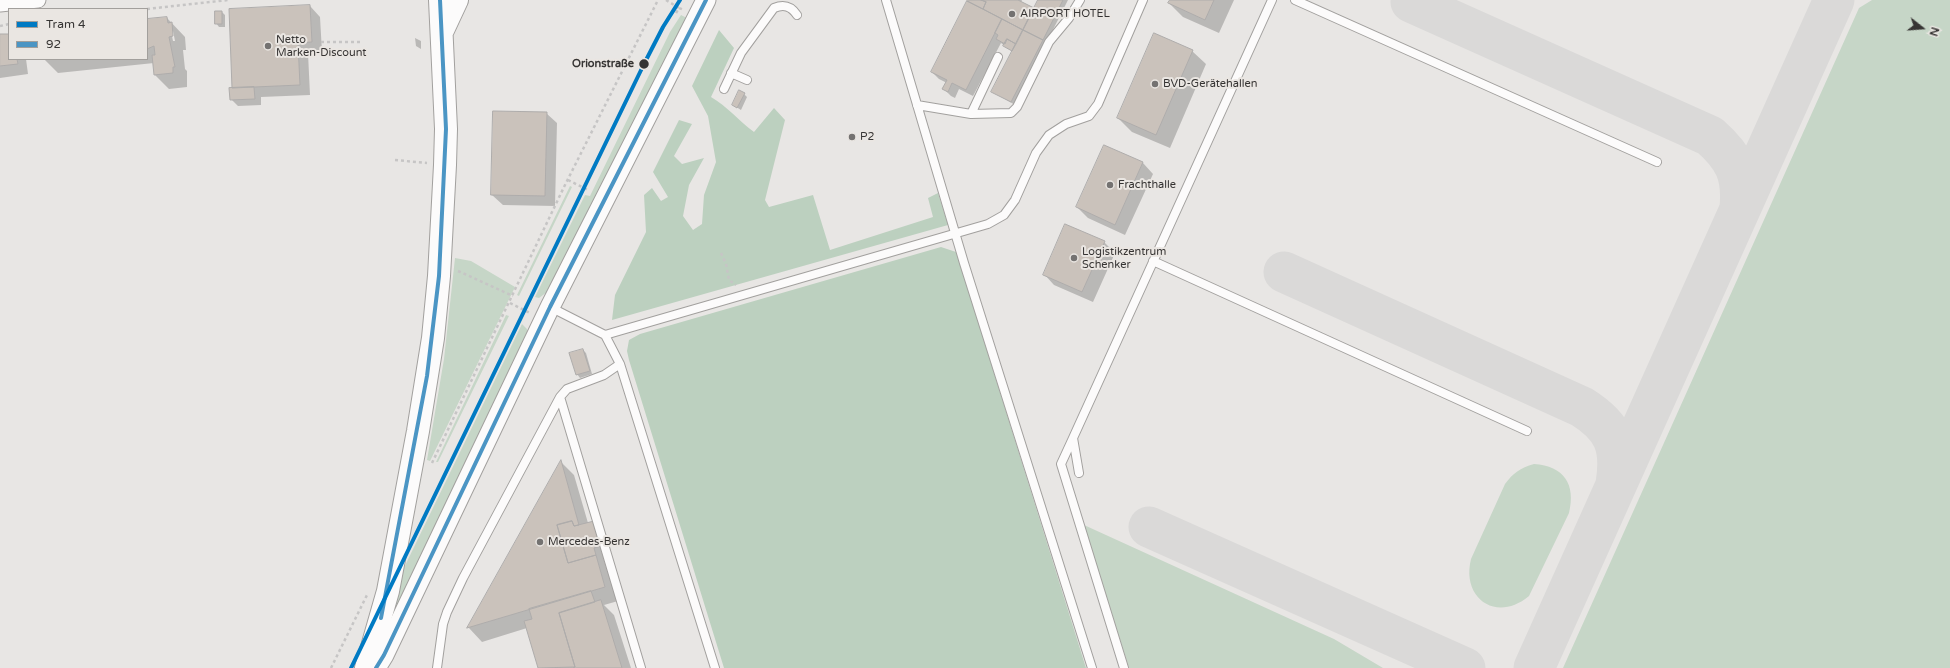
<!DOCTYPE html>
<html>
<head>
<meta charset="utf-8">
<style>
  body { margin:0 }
  #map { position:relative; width:1950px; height:668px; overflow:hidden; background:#e8e6e4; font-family:"Varela Round",sans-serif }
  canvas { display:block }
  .legend { position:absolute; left:8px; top:8px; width:140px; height:52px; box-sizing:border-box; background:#eae6e2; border:1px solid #a29f9c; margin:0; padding:5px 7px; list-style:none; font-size:12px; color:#363433 }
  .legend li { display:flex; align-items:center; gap:8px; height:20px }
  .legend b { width:20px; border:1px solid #a29f9c }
  .north { position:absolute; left:1902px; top:8px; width:40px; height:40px; -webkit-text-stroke:3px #eae6e2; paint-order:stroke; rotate:107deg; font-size:11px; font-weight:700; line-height:16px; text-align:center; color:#363433 }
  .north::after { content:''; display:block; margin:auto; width:14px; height:18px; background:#363433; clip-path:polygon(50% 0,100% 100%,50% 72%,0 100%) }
</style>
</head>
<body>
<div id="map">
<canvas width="1950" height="668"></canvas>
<ul class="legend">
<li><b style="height:5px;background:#007ac3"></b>Tram 4</li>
<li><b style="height:5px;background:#4b95c4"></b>92</li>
</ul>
<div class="north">N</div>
</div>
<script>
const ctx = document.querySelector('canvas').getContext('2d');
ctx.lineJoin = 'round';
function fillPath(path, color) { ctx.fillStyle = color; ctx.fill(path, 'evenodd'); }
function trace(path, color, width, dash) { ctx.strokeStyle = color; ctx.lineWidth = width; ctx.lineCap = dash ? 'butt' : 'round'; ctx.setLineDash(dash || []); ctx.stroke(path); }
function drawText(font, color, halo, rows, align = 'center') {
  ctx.font = font + ' "Varela Round",sans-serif'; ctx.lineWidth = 4; ctx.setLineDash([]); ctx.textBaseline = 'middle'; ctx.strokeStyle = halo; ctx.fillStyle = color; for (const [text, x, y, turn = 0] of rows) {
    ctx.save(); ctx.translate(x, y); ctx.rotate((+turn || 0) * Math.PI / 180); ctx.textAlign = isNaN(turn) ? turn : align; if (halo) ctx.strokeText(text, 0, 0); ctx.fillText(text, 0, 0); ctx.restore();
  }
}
fillPath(new Path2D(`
  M1872 0H1950V668H1563L1859 8Z
  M681 15 687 18 547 292 539 298 535 297 585 195 590 196 670 32Z
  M570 186 572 187 519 296 517 295Z
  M455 258 471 261 515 287 430 461 427 460 444 359Z
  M506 315 509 316 507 320 438 462H436Z
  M522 324 527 329V334L455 484 454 498 390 627 400 576Z
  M1534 464C1564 466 1576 484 1569 513L1529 596C1497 623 1461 599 1471 559L1505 484C1513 473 1520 468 1534 464Z
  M1084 525 1334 639 1383 668H1129Z`), '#c6d6c7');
fillPath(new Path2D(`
  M719 30 734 48 711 97C727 106 739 121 754 132L774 108 785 120 765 200 769 207 813 195 830 250 933 217 928 198 938 193 948 225 612 320 615 295 646 232 644 195 652 188 661 201 668 197 653 172 679 120 692 124 674 156 682 164 704 158 689 185 683 216 693 230 702 224 704 195 716 162 708 116 692 86Z
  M941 247 956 252 960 264 1086 668H724L629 360 627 351 629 340 640 334Z`), '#bcd0bf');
fillPath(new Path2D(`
  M969 0H1022L1021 2 1034 10 1039 0H1068L1015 105 993 92 1013 52 1001 43 973 96 959 89 955 98 951 96 944 89 947 83 939 79 932 72Z
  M1171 0H1234L1219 33 1183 17 1169 3Z
  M310 6 320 17 322 52 308 53 310 95 261 97V105L238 106 231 99Z
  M222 12 225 15V27H219L216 23Z
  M167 18 185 37 186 50H183L185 69 187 71V87L169 89 155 75 154 63 58 73 44 59H147V20ZM171 31H173L175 41H173Z
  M9 35V59H26L28 74 0 78V36Z
  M415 38 421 41V49L416 46Z
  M1192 51 1206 64 1170 148 1132 132 1118 118Z
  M744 94 747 97 741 110 733 105Z
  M546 113 557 123 555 206 503 205 492 195Z
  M1105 146 1143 163 1153 174 1125 235 1088 218 1077 207Z
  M1066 225 1104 242 1115 253 1093 302 1054 285 1044 274Z
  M583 350 586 353 592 374 580 378 577 374Z
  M561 462 574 475 588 523 593 522 606 567 609 570 618 601 604 605 614 615 631 668H540L527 628 482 642 469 628Z`), '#0003');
trace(new Path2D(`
  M1411 2 1710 136C1735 158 1743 175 1740 208
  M1284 272 1582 407C1614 427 1622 447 1616 484
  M1149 527 1465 668
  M1534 668 1834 0`), '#dad9d8', 41);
const building = new Path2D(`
  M968 0H981L986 2 983 9 967 1Z
  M981 0H1018L1034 8 1023 30 983 9 986 2Z
  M1038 0H1063L1054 18 1034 8Z
  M1170 0H1214L1205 20 1168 3Z
  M967 1 1002 19 966 90 952 83 948 92 942 89 947 80 931 72Z
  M310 5 312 42 298 43 300 85 232 88 229 9Z
  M1034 8 1054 18 1043 40 1023 30Z
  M215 11H222V24H215Z
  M167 17 168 23 172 22 173 36 169 37 175 67H173V73L154 75 152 55H155L154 46 147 49V19Z
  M1002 19 1023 30 1016 44 1007 39 1005 44 996 39 998 35 995 33Z
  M1023 30 1043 40 1011 102 991 92Z
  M1154 33 1193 50 1156 135 1117 118Z
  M0 34H9V59H17L18 64 0 66Z
  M1007 39 1016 44 1012 51 1003 46Z
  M254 87 255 99 230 100 229 88Z
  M739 90 745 93 737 108 732 105Z
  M493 111 547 112 545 196 491 195Z
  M1104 145 1143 162 1115 225 1076 207Z
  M1065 224 1105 241 1082 292 1043 275Z
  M583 349 590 371 576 375 569 353Z
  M561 460 579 525 574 526 572 521 557 525 568 563 596 555 605 587 467 628Z
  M572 521 574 526 594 521 601 546 594 548 596 555 568 563 557 525Z
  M591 591 595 602 559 613 575 667 538 668 524 621 532 619 529 609Z
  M601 600 622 668H573L575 667 559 613Z`);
fillPath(building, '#cac2bb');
trace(building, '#aeacab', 1);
const service = new Path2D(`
  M886 0 964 263 1092 668
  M1295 0 1657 162
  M731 73 747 80
  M724 89 741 53 774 8C784 4 791 6 797 15
  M917 105 971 114 998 57
  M971 114 1011 113 1017 107 1049 42 1069 18 1080 0
  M1153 261 1527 431
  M550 307 605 335 620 364 715 668
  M605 335 988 224 1004 215 1015 200 1036 153 1049 135 1066 124 1089 116 1098 104 1143 0
  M620 364 604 375 567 389 560 397 641 668
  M1073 438 1061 464 1124 668
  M1079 473 1073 438 1272 0
  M437 668 443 624 447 612 463 578 560 397`);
const minor = new Path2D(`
  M0 4 38 0`);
const tertiary = new Path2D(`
  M376 668 384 655 550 307 706 0`);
const secondary = new Path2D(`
  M443 30 457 0
  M366 668 388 591 418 431 433 338 439 276 445 165 446 129 440 0`);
trace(service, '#a2a09e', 10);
trace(minor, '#a2a09e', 17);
trace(tertiary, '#a2a09e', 21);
trace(secondary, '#a2a09e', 24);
trace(new Path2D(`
  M666 0 679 8
  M147 9 228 0
  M676 13 679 8 684 10
  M0 26 9 24
  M321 42H360
  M395 160 427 163
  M568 180 588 190
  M721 253 726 264 729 280 736 285
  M458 271 513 296
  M510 303 530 313
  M432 463 564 187 658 0
  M331 668 367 595`), '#c6c5c5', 2.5, [3, 3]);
trace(service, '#fcfbfb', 8);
trace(minor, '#fcfbfb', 15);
trace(tertiary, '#fcfbfb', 19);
trace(secondary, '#fcfbfb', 22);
trace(new Path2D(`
  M381 618 427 376 439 276 446 129 440 0
  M376 668 384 655 550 307 706 0`), '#4b95c4', 4);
trace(new Path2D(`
  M351 668 644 64 663 27 680 0`), '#007ac3', 4);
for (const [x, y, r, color] of [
  [1012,14,4,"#747271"],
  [268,46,4,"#747271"],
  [644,64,5.5,"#363433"],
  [1155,84,4,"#747271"],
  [852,137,4,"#747271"],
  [1110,185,4,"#747271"],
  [1074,258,4,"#747271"],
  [540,542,4,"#747271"]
]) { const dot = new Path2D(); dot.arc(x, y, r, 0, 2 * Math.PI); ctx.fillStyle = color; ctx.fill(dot); trace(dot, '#eae6e2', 1.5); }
drawText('11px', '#363433', '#eae6e2', [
  ["AIRPORT HOTEL",1020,14],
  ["Netto",276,40],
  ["Marken-Discount",276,53],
  ["BVD-Gerätehallen",1163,84],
  ["P2",860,137],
  ["Frachthalle",1118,185],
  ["Logistikzentrum",1082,252],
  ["Schenker",1082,265],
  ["Mercedes-Benz",548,542]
], 'left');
drawText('bold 11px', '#363433', '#eae6e2', [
  ["Orionstraße",634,64]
], 'right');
</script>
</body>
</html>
